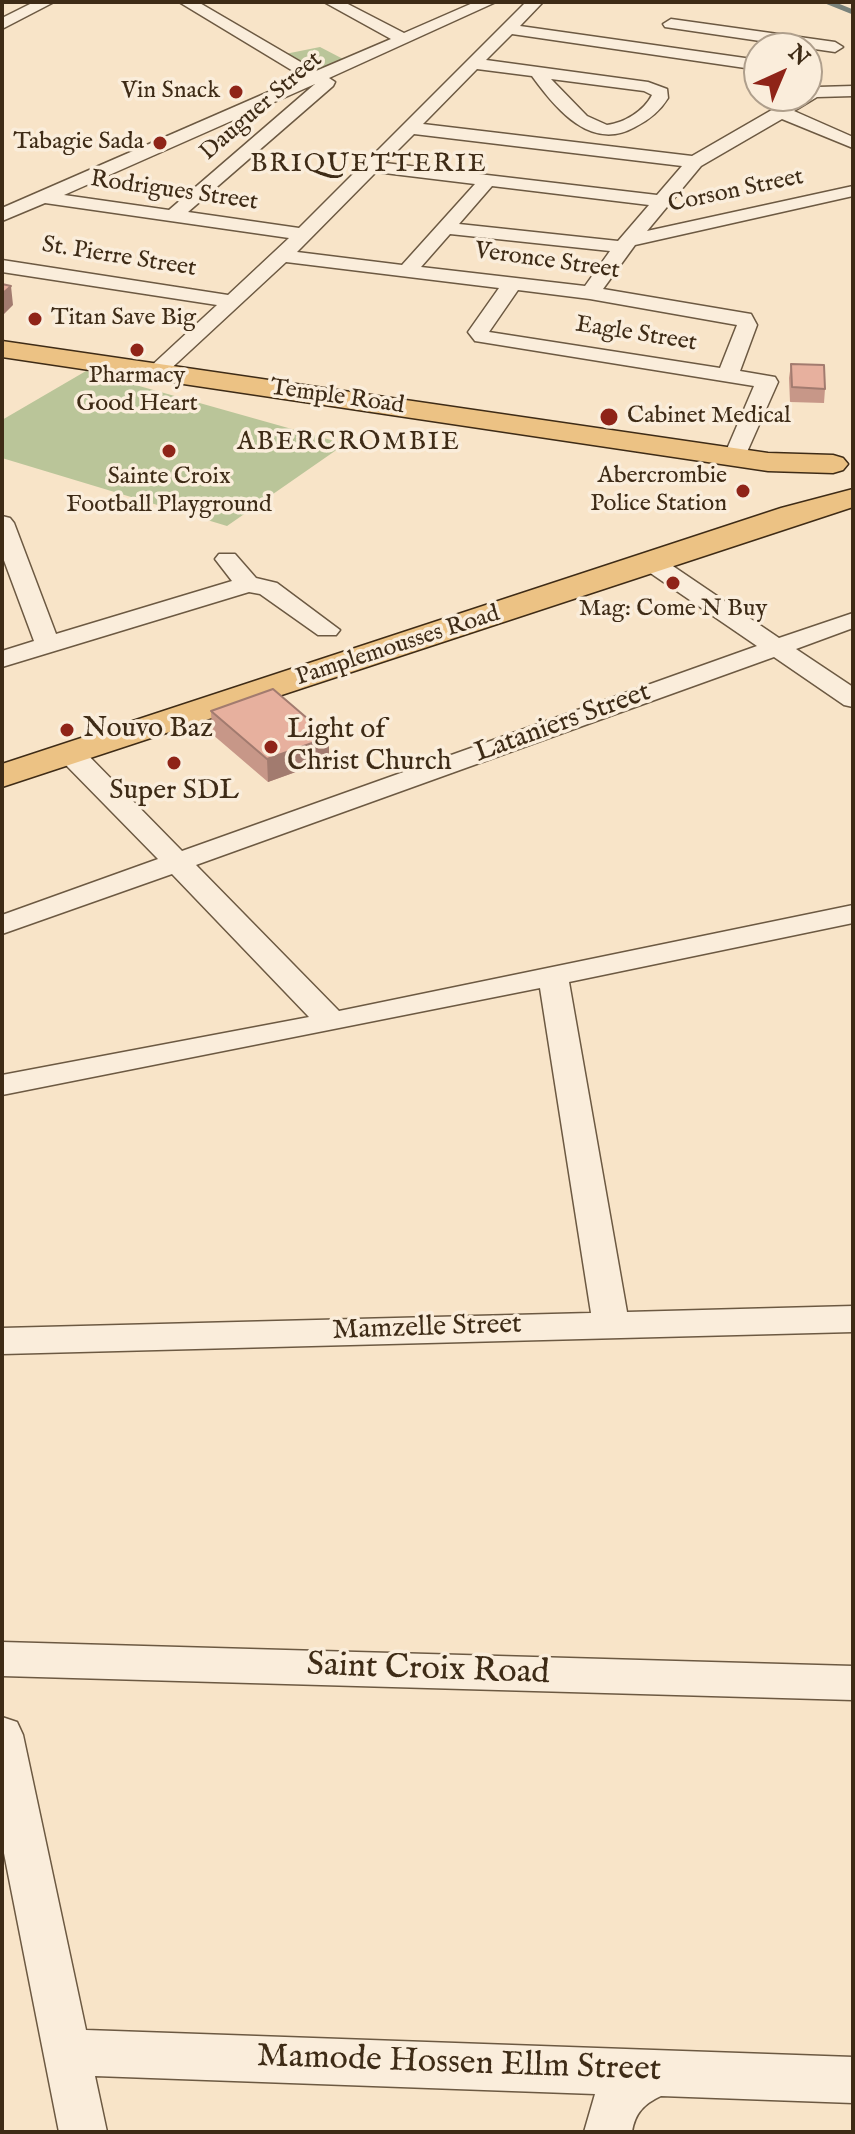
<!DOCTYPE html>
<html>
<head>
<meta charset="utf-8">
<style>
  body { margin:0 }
  #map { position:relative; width:855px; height:2134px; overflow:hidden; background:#f8e4c8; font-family:"IM FELL English",serif }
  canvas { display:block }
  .frame { position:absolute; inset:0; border:4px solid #3e2b16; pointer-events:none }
  .north { position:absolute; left:743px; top:32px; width:80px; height:80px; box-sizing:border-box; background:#faeddb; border:2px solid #af9f8c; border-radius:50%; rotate:44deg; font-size:22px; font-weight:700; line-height:32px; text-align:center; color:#3e2b16 }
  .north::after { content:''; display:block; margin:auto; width:28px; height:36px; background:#8f2418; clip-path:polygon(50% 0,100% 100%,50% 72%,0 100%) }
</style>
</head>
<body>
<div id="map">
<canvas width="855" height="2134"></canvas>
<div class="frame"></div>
<div class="north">N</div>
</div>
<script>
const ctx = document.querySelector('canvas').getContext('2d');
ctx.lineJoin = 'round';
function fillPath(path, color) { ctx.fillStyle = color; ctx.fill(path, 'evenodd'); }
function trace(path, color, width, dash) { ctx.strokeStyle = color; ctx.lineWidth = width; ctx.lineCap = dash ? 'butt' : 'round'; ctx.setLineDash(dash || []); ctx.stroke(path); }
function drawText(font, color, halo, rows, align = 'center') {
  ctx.font = font + ' "IM FELL English",serif'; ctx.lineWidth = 7; ctx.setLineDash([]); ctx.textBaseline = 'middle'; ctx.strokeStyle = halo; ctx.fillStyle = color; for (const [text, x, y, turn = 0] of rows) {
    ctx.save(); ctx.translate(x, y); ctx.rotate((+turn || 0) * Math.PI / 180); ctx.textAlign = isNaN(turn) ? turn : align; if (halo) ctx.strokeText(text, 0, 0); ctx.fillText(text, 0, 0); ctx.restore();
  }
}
fillPath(new Path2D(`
  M320 47 345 60 317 71 285 54Z
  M86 371 345 444 227 526 2 458V420Z`), '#bac599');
trace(new Path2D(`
  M828 2 853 12`), '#79827b', 5);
const minor = new Path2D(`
  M34 2H54L2 29V18Z
  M179 2H198L316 71 391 39 324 2H344L404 33 475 2H496L329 78 335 82 333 86 188 212 299 228 360 167 362 162 367 161 526 2H543L520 26 759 60V70L512 34 486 60 648 82 667 89 668 98C660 111 649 120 635 127 591 152 556 109 532 76L477 69 423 124 692 156 796 96H807V80L818 87 853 86V96L817 97 794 111 853 137V148L782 119 701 166 647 231 853 186V196L635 245 603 289 751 314 757 325 740 371 775 377 778 382 743 461H727L724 456 754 386 475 341 468 332 499 288 286 262 164 375 157 377 146 371 150 367 217 305 2 272V260L228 295 289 238 45 203 2 221V208L303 77ZM551 79 644 91 652 95C644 111 624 123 607 125L587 116ZM315 84 169 210 64 195ZM414 134 682 166 657 195 385 163ZM376 172 475 184 402 265 297 252ZM492 186 649 205 618 241 459 224ZM450 234 610 251 585 286 421 267ZM518 290 590 299 737 325 720 368 489 332Z
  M671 19 835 42 843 47 835 52 665 27 663 24Z
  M2 516 10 518 14 523 56 634 232 581 215 559 219 554H235L256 578 277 583 340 630 336 635H318L260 594 249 592 2 667V651L34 641 2 555Z
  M652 556 661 558 779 638 853 613V628L796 649 853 687V707L844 705 774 657 196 865 339 1011 853 905V923L569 982 627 1312 853 1306V1332L2 1354V1328L591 1313 540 988 2 1095V1075L309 1017 172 874 2 934V915L158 859 61 760 57 754 61 748H81L182 851 757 646 643 568 640 563 643 558Z
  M2 1642 853 1666V1700L2 1676Z
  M2 1717 17 1722 23 1735 86 2030 853 2057V2103L661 2096C644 2104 635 2113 632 2132H584L595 2094 95 2076 107 2132H59L2 1843Z`);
const major = new Path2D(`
  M2 341 768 453 833 455 843 458 848 464 843 470 833 473 768 471 2 357Z
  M853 489V507L2 787V764L781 508Z`);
trace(minor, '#6c5942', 3);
trace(major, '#3e2b16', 3);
fillPath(minor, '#faeddb');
fillPath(major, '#ecc284');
fillPath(new Path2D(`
  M791 364 825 389 824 403 790 402 789 378Z
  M211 711 329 760 268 782 212 734Z`), '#c79788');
fillPath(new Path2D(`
  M11 286 13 305 2 316V294Z
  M329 737V760L268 782 267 759Z`), '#a27b6f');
const building = new Path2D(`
  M2 284 11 286 2 294Z
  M791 364 824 365 825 389 792 387Z
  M273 689 329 737 267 759 211 711Z`);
fillPath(building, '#e7b09e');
trace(building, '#a27b6f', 2);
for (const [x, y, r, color] of [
  [236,92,8,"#8f2418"],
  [160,143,8,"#8f2418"],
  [35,319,8,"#8f2418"],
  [137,350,8,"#8f2418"],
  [609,417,10,"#8f2418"],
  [169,451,8,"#8f2418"],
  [743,491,8,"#8f2418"],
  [673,583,8,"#8f2418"],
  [67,730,8,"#8f2418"],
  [271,747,8,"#8f2418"],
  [174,763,8,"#8f2418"]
]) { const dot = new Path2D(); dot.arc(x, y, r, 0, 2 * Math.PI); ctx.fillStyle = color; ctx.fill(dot); trace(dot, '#faeddb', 3); }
drawText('24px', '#3e2b16', '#faeddb', [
  ["Vin Snack",220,92],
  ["Tabagie Sada",144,143],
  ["Titan Save Big",51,319,"left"],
  ["Pharmacy",137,377,"center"],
  ["Good Heart",137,405,"center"],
  ["Cabinet Medical",627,417,"left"],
  ["Abercrombie",727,477],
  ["Police Station",727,505],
  ["Sainte Croix",169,478,"center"],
  ["Football Playground",169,506,"center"],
  ["Mag: Come N Buy",673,610,"center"]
], 'right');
drawText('24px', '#3e2b16', '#faeddb', [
  ["Dauguer Street",262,107,-41],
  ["Rodrigues Street",174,192,8],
  ["Corson Street",736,192,-12],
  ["St. Pierre Street",119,258,9],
  ["Veronce Street",547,262,8],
  ["Eagle Street",636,335,9],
  ["Temple Road",337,398,8],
  ["Pamplemousses Road",398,647,-18]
]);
ctx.letterSpacing = '2px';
drawText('26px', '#3e2b16', '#faeddb', [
  ["BRIQUETTERIE",369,166],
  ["ABERCROMBIE",349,444]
]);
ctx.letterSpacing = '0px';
drawText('28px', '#3e2b16', '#faeddb', [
  ["Lataniers Street",563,724,-20],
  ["Mamzelle Street",427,1329,-2]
]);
drawText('28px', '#3e2b16', '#faeddb', [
  ["Nouvo Baz",83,730],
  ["Light of",287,731],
  ["Christ Church",287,763],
  ["Super SDL",174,792,"center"]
], 'left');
drawText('34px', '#3e2b16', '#faeddb', [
  ["Saint Croix Road",428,1671,2],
  ["Mamode Hossen Ellm Street",459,2065,2]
]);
</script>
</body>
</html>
